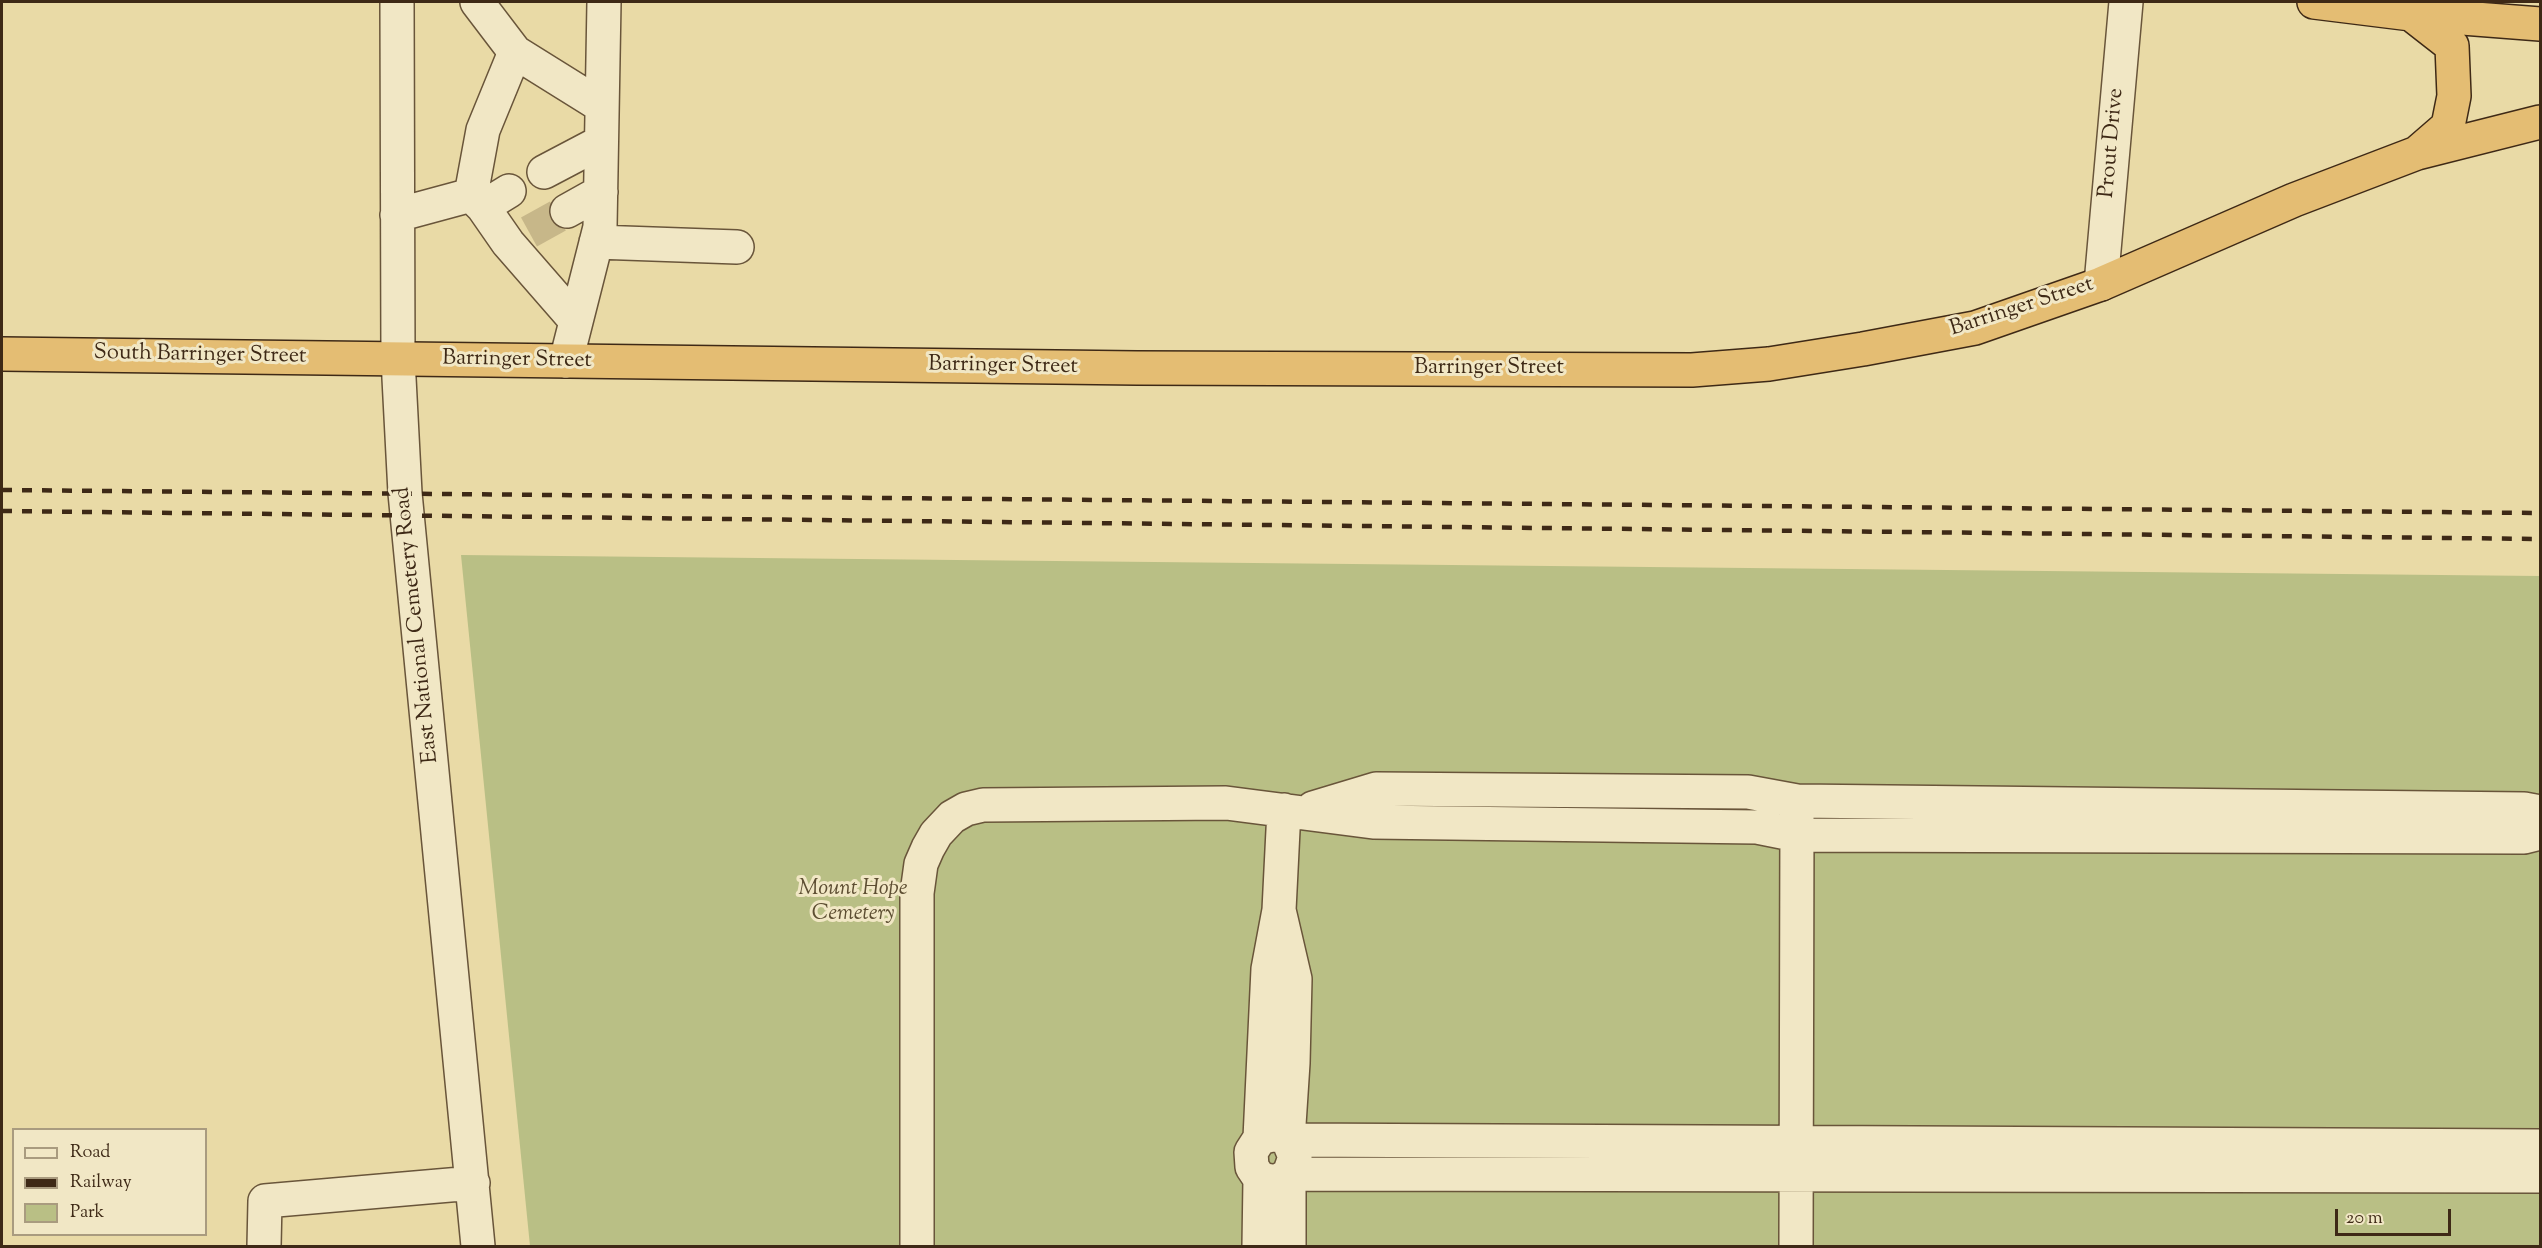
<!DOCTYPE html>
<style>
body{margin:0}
#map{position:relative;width:2542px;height:1248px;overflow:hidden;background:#e9daa6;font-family:"Sorts Mill Goudy",serif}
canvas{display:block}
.frame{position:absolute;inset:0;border:3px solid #3e2916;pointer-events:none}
.legend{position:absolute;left:12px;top:1128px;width:195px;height:108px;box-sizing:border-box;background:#f1e7c5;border:2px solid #a99b7f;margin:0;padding:8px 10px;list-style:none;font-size:18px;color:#3e2916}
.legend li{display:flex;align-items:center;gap:12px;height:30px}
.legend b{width:30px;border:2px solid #a99b7f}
.scale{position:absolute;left:2335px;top:1209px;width:116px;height:27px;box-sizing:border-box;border:3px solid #3e2916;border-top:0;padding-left:8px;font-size:18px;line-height:21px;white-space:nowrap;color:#3e2916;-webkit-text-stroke:4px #f1e7c5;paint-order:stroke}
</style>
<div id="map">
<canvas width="2542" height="1248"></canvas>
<div class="frame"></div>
<ul class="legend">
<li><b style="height:8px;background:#f1e7c5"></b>Road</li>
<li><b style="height:8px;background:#3e2916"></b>Railway</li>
<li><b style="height:16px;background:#b9bf85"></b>Park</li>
</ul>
<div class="scale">20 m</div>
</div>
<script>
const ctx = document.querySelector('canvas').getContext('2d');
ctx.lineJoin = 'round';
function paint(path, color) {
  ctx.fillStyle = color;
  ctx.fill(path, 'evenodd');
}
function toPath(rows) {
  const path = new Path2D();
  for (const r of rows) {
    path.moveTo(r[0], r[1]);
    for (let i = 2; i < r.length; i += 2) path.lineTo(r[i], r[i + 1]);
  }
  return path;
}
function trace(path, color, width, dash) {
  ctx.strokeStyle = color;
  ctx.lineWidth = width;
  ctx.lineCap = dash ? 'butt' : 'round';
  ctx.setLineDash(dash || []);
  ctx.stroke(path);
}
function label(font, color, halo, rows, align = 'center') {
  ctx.font = font + ' "Sorts Mill Goudy",serif';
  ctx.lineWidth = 6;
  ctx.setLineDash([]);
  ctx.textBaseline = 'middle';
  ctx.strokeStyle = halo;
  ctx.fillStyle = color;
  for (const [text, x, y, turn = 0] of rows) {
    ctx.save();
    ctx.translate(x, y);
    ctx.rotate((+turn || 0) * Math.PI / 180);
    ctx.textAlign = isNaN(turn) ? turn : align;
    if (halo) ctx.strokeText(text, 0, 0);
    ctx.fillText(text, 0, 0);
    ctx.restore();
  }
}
paint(toPath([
 [461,555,2540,576,2540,1246,530,1246]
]), '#b9bf85');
trace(toPath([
 [529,232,567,211]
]), '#c7b789', 33, [33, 16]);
const minor = toPath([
 [397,2,398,359,405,493,478,1246],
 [515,52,600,105],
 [544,172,601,142],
 [471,195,483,130,515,52,477,2],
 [471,195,483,207,508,243,576,321],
 [483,207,509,191],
 [567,211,601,192],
 [397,215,471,195],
 [596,242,737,247],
 [2101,284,2126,2],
 [566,361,600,227,604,2],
 [1313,808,1376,789,1748,792,1797,801,2524,809,2540,812],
 [1279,910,1295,979,1293,1063,1288,1140,2540,1146],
 [1272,1135,1280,1136,1288,1140,1295,1157,1289,1174,1277,1182,1260,1179,1252,1167,1251,1152,1260,1138,1272,1135],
 [1260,1138,1268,969,1279,910,1284,810],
 [264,1246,265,1201,473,1183],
 [917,1246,917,893,921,864,928,848,936,834,952,817,966,809,983,805,1226,803,1373,822,1757,827,1797,835,2524,837,2540,833],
 [1259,1246,1260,1179],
 [1289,1246,1289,1174,2540,1176],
 [1796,1246,1797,813]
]);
const highway = toPath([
 [2314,2,2411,14,2540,24],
 [2411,14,2452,46,2454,96,2448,126,2418,152],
 [2,354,1137,368,1692,370,1769,364,1863,349,1975,328,2101,284,2294,200,2417,153,2540,122]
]);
trace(minor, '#69553a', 36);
trace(highway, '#3e2916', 36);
trace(minor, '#f1e7c5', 33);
trace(highway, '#e4bd73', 33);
trace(toPath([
 [2,490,2540,513],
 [2,511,2540,539]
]), '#3e2916', 4.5, [10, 10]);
label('22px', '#3e2916', '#f1e7c5', [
 ["Prout Drive",2113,143,-85],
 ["Barringer Street",2022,308,-18],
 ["South Barringer Street",200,356,1],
 ["Barringer Street",517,361,1],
 ["Barringer Street",1003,367,1],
 ["Barringer Street",1489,369],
 ["East National Cemetery Road",418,625,-96]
]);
label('italic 22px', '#5d4e32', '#f1e7c5', [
 ["Mount Hope",853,890],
 ["Cemetery",853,915]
]);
</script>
